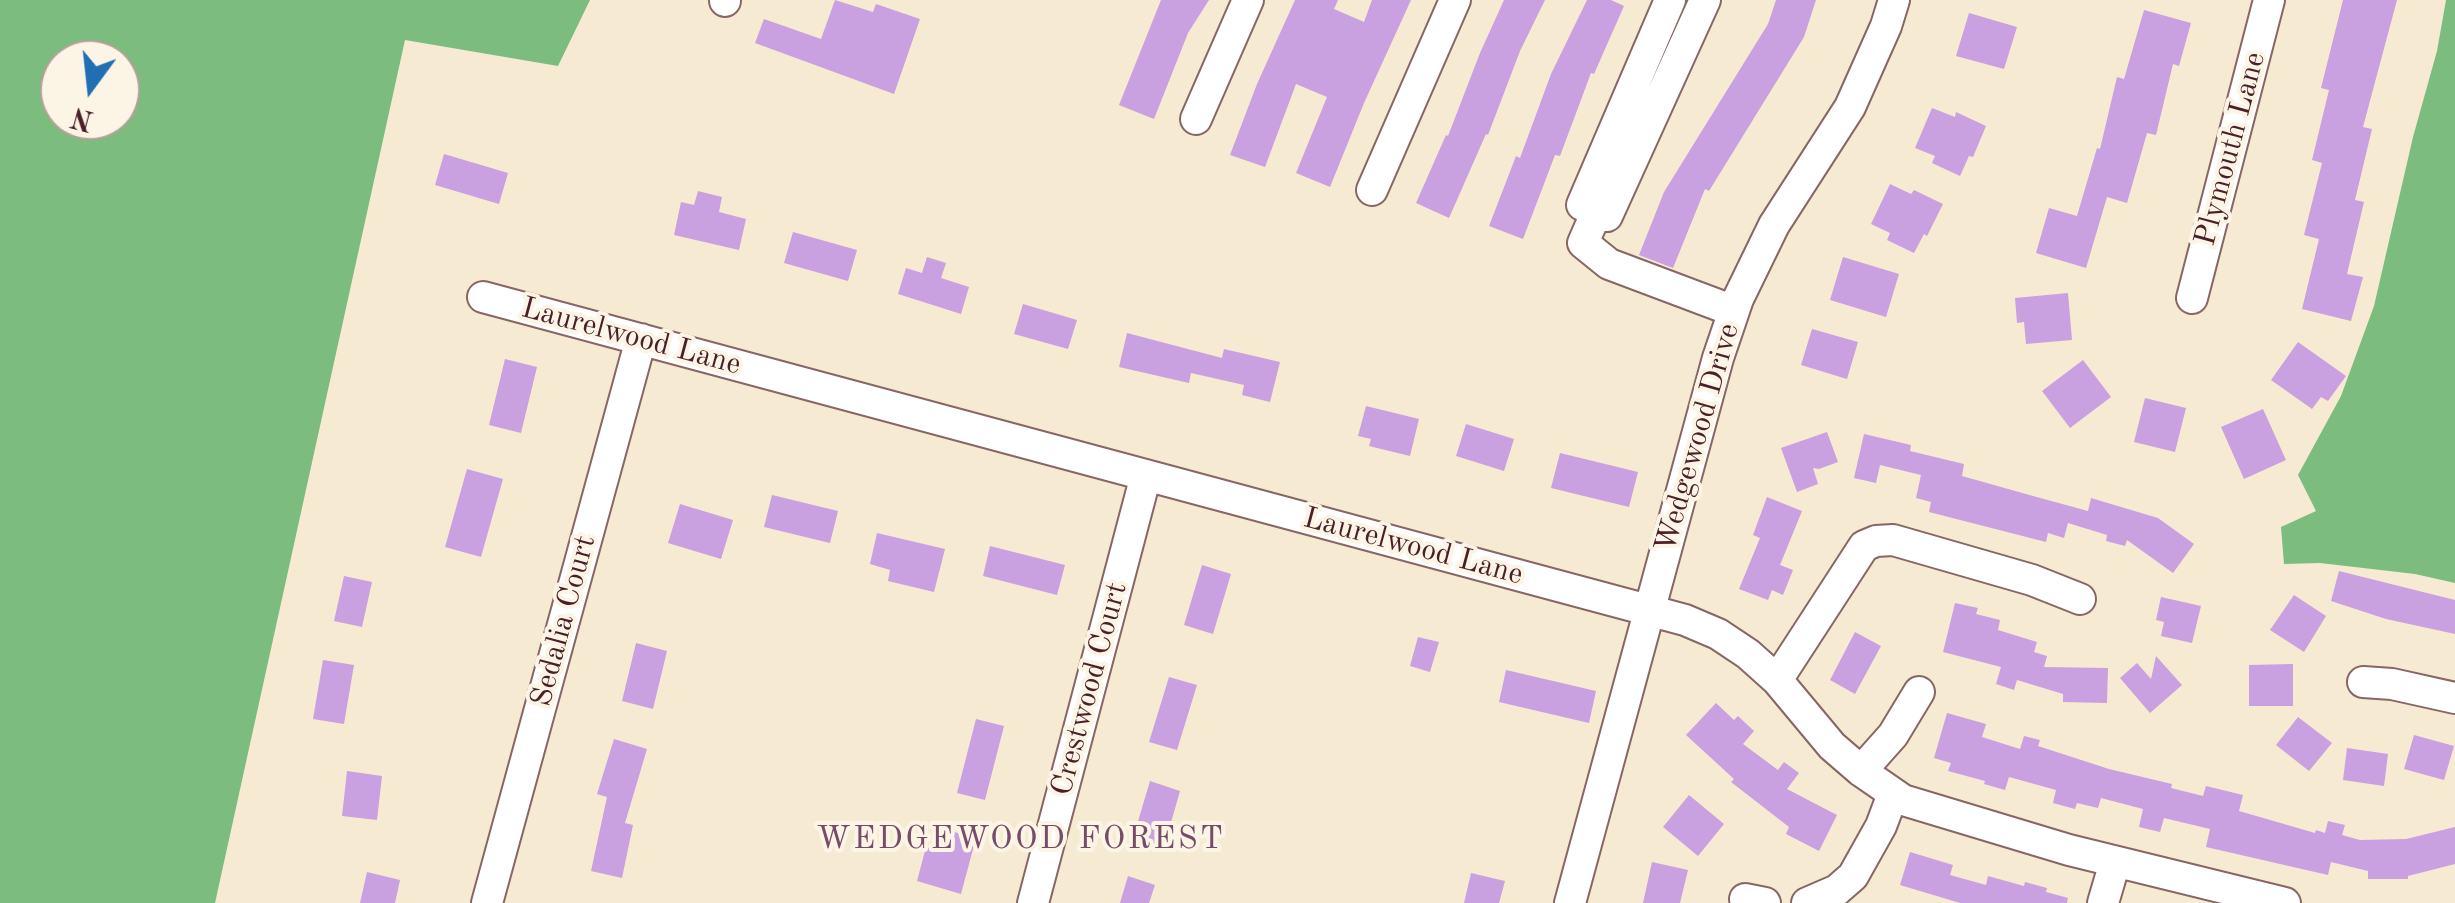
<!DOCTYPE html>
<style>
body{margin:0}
#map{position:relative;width:2455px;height:903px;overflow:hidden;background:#f7ead2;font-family:"Old Standard TT",serif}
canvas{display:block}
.north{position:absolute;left:40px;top:40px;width:100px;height:100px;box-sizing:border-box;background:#fcf5e5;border:2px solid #b59f9b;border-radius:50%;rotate:195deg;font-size:28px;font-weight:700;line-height:40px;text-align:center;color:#4a1f2b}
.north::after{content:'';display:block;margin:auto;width:35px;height:45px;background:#1f6fb2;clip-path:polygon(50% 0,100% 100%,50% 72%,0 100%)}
</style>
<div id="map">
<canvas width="2455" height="903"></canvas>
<div class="north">N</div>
</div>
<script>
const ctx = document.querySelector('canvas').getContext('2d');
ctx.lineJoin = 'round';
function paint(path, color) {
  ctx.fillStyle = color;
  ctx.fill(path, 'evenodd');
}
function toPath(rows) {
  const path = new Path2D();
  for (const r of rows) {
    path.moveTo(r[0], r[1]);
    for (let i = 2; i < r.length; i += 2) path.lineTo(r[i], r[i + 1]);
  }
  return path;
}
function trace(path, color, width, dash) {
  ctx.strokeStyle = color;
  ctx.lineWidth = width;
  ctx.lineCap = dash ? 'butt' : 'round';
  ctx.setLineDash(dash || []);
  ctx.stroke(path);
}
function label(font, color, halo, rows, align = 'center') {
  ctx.font = font + ' "Old Standard TT",serif';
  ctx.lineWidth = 8;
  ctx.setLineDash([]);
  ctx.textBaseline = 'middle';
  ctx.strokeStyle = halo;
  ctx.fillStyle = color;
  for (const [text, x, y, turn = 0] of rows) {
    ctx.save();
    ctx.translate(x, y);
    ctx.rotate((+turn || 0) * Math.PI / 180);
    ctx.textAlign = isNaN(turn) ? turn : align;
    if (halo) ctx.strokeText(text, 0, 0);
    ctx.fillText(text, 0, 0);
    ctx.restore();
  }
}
paint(toPath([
 [0,0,590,0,558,66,405,40,215,903,0,903],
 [120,60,120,120,60,120,60,60],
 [2446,0,2455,0,2455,583,2415,574,2320,563,2284,564,2281,527,2316,511,2298,475,2341,396,2374,306,2413,137,2437,51]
]), '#7cbc7e');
paint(toPath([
 [835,0,873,12,876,4,920,19,894,94,755,43,764,19,821,39],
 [1161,0,1209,0,1188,33,1154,119,1119,105],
 [1295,0,1338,0,1334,9,1364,22,1372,0,1411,0,1364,103,1330,187,1296,173,1327,97,1296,84,1265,167,1230,155,1257,84],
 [1504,0,1545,0,1520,51,1488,135,1486,134,1449,218,1416,203,1446,135,1448,136,1480,53],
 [1587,0,1611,0,1624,6,1594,74,1591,73,1560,156,1555,155,1523,239,1489,226,1516,156,1520,158,1551,74],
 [1776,0,1816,0,1804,37,1709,191,1705,189,1673,268,1639,255,1664,192,1768,24],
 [2343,0,2397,0,2363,127,2372,129,2355,200,2364,202,2347,274,2363,277,2351,321,2302,309,2319,239,2304,235,2322,163,2312,160,2329,90,2321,88],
 [2144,10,2191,23,2179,66,2173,64,2156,135,2147,133,2127,203,2107,197,2086,268,2036,253,2049,208,2077,216,2097,148,2100,149,2117,77,2124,79],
 [1969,13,2017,27,2004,69,1956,56],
 [1932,108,1955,117,1956,112,1986,126,1973,157,1969,156,1960,176,1932,163,1935,156,1915,148],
 [444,154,508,173,499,204,435,185],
 [1890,184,1911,194,1914,190,1943,204,1927,236,1924,234,1914,253,1887,240,1890,233,1871,224],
 [698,191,722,197,719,212,746,219,739,250,674,235,681,202,694,205],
 [793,232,857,250,848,281,784,263],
 [927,257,946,263,941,278,969,287,961,314,898,294,906,268,922,273],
 [1843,257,1899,274,1886,317,1830,300],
 [2068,293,2072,340,2026,344,2024,322,2017,323,2015,298],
 [1023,304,1077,320,1068,349,1014,334],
 [1812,329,1858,342,1847,379,1801,365],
 [1127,333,1222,358,1224,349,1280,362,1270,402,1242,395,1244,385,1191,373,1189,383,1119,367],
 [2298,342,2346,376,2328,401,2321,397,2312,409,2271,380],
 [505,359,537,367,521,433,489,425],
 [2083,360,2111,397,2070,428,2042,391],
 [2145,398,2186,408,2175,452,2134,442],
 [1366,406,1419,419,1410,456,1369,446,1371,439,1358,436],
 [2263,409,2286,460,2244,479,2221,427],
 [1466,424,1514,439,1504,471,1456,456],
 [1827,432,1838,462,1819,469,1813,468,1818,484,1797,492,1781,448],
 [1864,434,1911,445,1910,451,1964,464,1962,476,2033,496,2088,511,2091,498,2158,518,2194,544,2173,573,2127,540,2125,546,2106,541,2107,535,2068,523,2064,538,2048,533,2046,542,1929,512,1931,502,1916,498,1921,475,1880,465,1876,483,1854,478],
 [1560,453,1638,472,1629,507,1551,488],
 [467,469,503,479,481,557,445,547],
 [772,495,838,511,830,543,764,527],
 [1767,497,1802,511,1780,565,1793,570,1783,595,1772,590,1768,600,1739,589,1760,538,1753,535],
 [680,504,733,520,721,559,668,543],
 [877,533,945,549,934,592,888,581,890,570,870,564],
 [990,546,1065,565,1057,595,983,576],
 [1202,565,1231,574,1213,634,1184,625],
 [2339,571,2455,600,2455,634,2386,619,2331,601],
 [344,576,372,582,362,627,334,621],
 [2294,595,2326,616,2304,652,2270,630],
 [2161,597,2201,606,2192,643,2161,636,2164,622,2156,620],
 [1955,603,1978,608,1976,614,2000,620,1998,630,2037,642,2034,652,2047,656,2044,667,2108,668,2107,703,2063,702,2063,694,2017,680,2014,690,1996,684,2001,667,1943,652],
 [1855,632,1881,646,1855,694,1830,680],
 [1418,637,1439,642,1430,672,1410,666],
 [636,643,667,651,653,709,622,701],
 [2156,656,2182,685,2150,713,2120,678,2137,663,2151,679],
 [323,660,354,665,344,724,313,719],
 [2293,664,2293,706,2249,706,2249,665],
 [1506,670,1596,691,1589,723,1499,702],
 [1169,677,1197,685,1177,750,1149,742],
 [1716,703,1734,720,1738,716,1754,731,1743,744,1778,770,1784,762,1799,773,1787,789,1837,815,1819,851,1786,834,1789,827,1731,782,1734,779,1686,735],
 [1947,713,1986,724,1982,737,2020,749,2024,736,2040,740,2038,746,2109,769,2172,784,2171,788,2203,796,2206,786,2243,795,2239,811,2315,833,2316,830,2325,833,2328,821,2345,825,2342,835,2360,840,2406,839,2455,827,2455,864,2408,876,2408,879,2368,879,2368,871,2331,862,2328,875,2206,847,2210,829,2164,818,2160,832,2139,827,2143,809,2101,798,2098,808,2077,803,2075,809,2053,803,2056,790,2009,777,2005,790,1984,784,1985,781,1948,771,1951,763,1934,758],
 [2298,717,2332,743,2309,771,2276,745],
 [976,719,1004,726,985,800,957,793],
 [2414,735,2454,746,2444,780,2404,769],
 [614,739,647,749,625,823,633,825,622,878,591,871,607,797,597,794],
 [2347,748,2388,754,2384,786,2343,780],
 [347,771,382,776,377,820,342,816],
 [1150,781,1180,791,1164,847,1133,838],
 [1689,795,1724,824,1698,856,1663,827],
 [947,830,976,838,961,894,917,881,926,847,941,851],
 [1910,852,1953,865,1950,875,1986,885,1988,876,2024,886,2025,882,2047,888,2046,892,2068,898,2067,903,1960,903,1900,885],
 [1652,862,1688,870,1680,903,1643,903],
 [367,872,400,880,395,903,360,903],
 [1471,873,1505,881,1499,903,1464,903],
 [1128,876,1155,885,1149,903,1120,903]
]), '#c9a0e0');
const minor = toPath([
 [1670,0,1582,205,1607,216,1705,0],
 [725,1,725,0],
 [1196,119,1248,0],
 [1372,190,1455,0],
 [1597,211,1583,243,1609,264,1734,311],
 [483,297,1685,620,1718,634,1748,654,1777,680,1832,746,1861,771,1903,800,2069,850,2285,903],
 [2192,298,2269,0],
 [1777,680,1864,546,1876,541,1893,540,2032,580,2080,599],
 [2363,682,2392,684,2455,698],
 [1861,771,1893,735,1919,692],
 [1745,899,1765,903],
 [487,903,641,339],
 [1033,903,1146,475],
 [1570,903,1718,358,1738,299,1774,225,1850,107,1886,26,1894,0],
 [1807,903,1837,890,1853,876,1881,826,1893,794],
 [2103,903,2115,862]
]);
trace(minor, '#876665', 34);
trace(minor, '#fff', 30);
label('30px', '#4a1f2b', '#fcf5e5', [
 ["Plymouth Lane",2231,149,-75],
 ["Laurelwood Lane",631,337,15],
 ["Wedgewood Drive",1698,438,-74],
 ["Laurelwood Lane",1413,547,15],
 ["Sedalia Court",564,621,-75],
 ["Crestwood Court",1090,689,-75]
]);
ctx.letterSpacing = '2.5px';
label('32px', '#764c6a', '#fcf5e5', [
 ["WEDGEWOOD FOREST",1021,840]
]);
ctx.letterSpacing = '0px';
</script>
